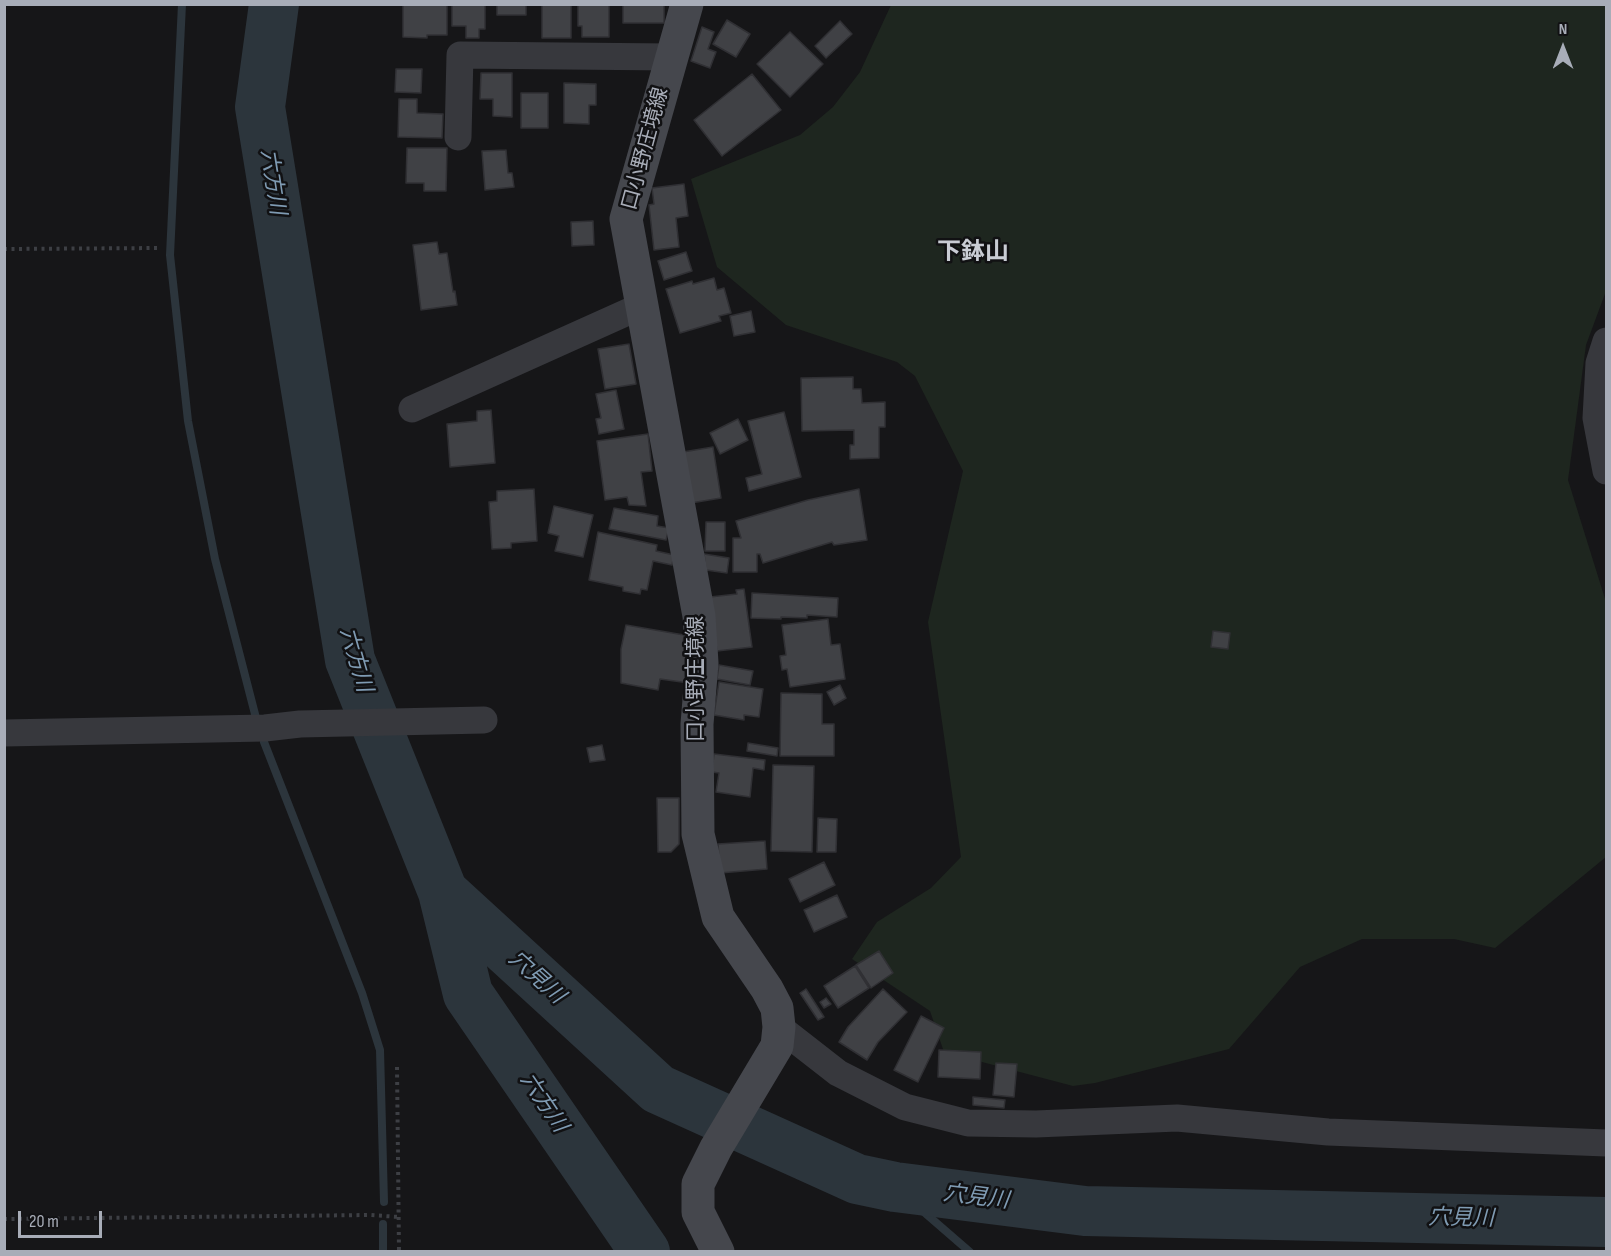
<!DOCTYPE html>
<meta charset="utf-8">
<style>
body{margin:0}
#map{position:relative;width:1611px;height:1256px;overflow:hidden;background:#161618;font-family:"Sofia Sans Condensed",sans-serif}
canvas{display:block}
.frame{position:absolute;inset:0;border:6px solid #a8adb8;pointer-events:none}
.north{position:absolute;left:1533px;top:18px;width:60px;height:60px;-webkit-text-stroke:4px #111113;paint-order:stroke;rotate:0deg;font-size:16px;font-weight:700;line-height:24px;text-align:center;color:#a8adb8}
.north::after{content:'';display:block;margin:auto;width:21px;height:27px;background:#a8adb8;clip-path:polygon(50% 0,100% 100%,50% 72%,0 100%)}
.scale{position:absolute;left:18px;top:1211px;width:84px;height:27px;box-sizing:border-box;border:3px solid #a8adb8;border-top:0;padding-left:8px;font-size:18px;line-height:21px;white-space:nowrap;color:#a8adb8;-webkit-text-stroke:4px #111113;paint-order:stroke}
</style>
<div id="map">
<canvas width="1611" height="1256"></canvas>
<div class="frame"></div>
<div class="north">N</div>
<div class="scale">20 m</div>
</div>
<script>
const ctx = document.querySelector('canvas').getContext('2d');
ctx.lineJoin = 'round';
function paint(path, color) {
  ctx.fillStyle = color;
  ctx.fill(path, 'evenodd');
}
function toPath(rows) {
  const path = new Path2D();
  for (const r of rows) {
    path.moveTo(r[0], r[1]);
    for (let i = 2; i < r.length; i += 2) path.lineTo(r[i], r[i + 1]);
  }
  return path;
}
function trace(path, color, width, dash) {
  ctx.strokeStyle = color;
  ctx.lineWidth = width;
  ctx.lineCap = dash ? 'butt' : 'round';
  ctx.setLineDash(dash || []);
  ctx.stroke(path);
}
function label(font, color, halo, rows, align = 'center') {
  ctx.font = font + ' "Sofia Sans Condensed","Noto Sans JP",sans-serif';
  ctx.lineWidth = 5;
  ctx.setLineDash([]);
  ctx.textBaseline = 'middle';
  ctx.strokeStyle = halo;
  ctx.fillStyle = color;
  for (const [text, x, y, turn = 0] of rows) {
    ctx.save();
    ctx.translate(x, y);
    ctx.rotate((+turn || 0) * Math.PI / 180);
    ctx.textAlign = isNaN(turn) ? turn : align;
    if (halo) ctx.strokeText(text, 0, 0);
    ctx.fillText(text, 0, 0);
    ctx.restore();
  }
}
paint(toPath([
 [891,5,1606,5,1606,291,1586,345,1568,480,1606,602,1606,857,1495,948,1454,939,1362,939,1300,967,1229,1049,1095,1083,1073,1086,944,1052,930,1011,852,959,877,922,931,888,961,857,928,622,963,471,915,376,897,362,786,325,717,267,691,179,800,135,833,107,860,72]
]), '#1e261f');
trace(toPath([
 [182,4,170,255,188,421,215,559,256,718],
 [264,742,362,993,380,1050,384,1202],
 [895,1187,970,1252],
 [383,1224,383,1252]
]), '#2c353c', 8);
trace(toPath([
 [274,4,260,107,350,660,443,892,468,994,645,1252],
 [443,892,658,1089,857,1179,895,1187,1085,1211,1606,1222]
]), '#2c353c', 50);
const building = toPath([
 [403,4,447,4,447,35,427,35,427,38,403,37,403,4],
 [452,4,485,4,485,29,479,29,479,38,466,38,466,26,452,26,452,4],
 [497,4,526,4,526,15,497,15,497,4],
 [542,4,571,4,571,38,542,38,542,4],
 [578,4,609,4,609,37,582,37,582,26,578,26,578,4],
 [623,4,664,4,664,23,623,23,623,4],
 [727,20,750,34,736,57,713,44,727,20],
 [840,21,852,34,826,58,815,46,840,21],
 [702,27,714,32,708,49,716,52,710,68,691,61,702,27],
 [790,32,823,64,790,97,757,64,790,32],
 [396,69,422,69,421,93,395,92,396,69],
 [481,73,512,73,512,117,493,116,493,99,480,99,481,73],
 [752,74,781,110,722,156,694,120,752,74],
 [564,83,596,84,596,105,589,105,589,124,564,123,564,83],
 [521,93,548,93,548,128,521,128,521,93],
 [399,99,417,99,417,113,443,114,442,138,398,137,399,99],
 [407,148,447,148,446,191,424,191,424,183,406,183,407,148],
 [506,150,508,173,512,173,514,187,485,190,482,151,506,150],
 [684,184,688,216,676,218,679,247,654,250,649,205,654,204,652,188,684,184],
 [593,221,594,245,572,246,571,222,593,221],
 [437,242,439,254,447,253,453,292,455,291,457,305,421,310,413,245,437,242],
 [686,252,692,271,664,280,658,261,686,252],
 [714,278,717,290,724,288,731,313,719,316,721,321,680,333,666,289,692,281,693,284,714,278],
 [751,311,755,332,734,336,730,316,751,311],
 [629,344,636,384,605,389,598,349,629,344],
 [853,377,853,389,861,389,862,403,885,402,885,427,879,427,879,458,850,459,850,445,854,445,854,430,802,431,801,378,853,377],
 [616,390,624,429,599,434,596,419,601,418,596,394,616,390],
 [491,410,495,463,450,467,447,424,477,421,477,411,491,410],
 [784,412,801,477,749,491,746,478,762,474,748,421,784,412],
 [738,419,748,440,720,454,710,433,738,419],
 [648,434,652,471,641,472,646,506,629,505,627,497,605,500,597,441,648,434],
 [713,447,721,498,691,503,683,452,713,447],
 [534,489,537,541,511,543,511,548,492,549,489,502,497,501,497,491,534,489],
 [859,489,867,540,834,545,832,542,763,563,760,554,757,554,757,572,733,572,733,538,741,538,736,521,808,500,859,489],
 [554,506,593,515,583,557,555,551,559,536,548,533,554,506],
 [614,508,658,516,657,526,669,528,666,540,609,529,614,508],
 [706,522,725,522,725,551,705,551,706,522],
 [598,532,657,545,656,551,674,555,672,565,653,561,647,590,641,589,640,594,623,591,623,587,589,580,598,532],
 [704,554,729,558,727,573,706,570,704,554],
 [744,589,752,647,717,651,710,597,737,594,736,590,744,589],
 [752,593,838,598,837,617,807,615,807,618,781,617,781,619,751,618,752,593],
 [828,619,831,645,840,644,845,679,790,687,787,669,782,670,780,656,786,655,782,625,828,619],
 [626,625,684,635,683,643,690,645,689,683,660,679,658,690,621,683,621,649,626,625],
 [1213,631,1230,633,1228,649,1211,647,1213,631],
 [719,665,753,671,750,685,717,679,719,665],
 [719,682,763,689,759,717,744,715,744,720,714,715,719,682],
 [840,685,846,698,834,705,827,692,840,685],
 [781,693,822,694,822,724,834,724,834,756,780,756,781,693],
 [748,743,778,748,777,756,747,751,748,743],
 [602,745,605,760,590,762,587,748,602,745],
 [714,754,765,760,764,770,753,768,750,797,716,792,719,773,712,772,714,754],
 [773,765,814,766,812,852,771,851,773,765],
 [657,798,679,798,679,844,671,852,658,852,657,798],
 [818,818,837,819,836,852,817,852,818,818],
 [765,841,767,869,720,873,718,844,765,841],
 [824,862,835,885,800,902,789,879,824,862],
 [837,895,847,917,814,932,804,910,837,895],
 [879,951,893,973,871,988,856,965,879,951],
 [855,966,869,988,838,1008,824,986,855,966],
 [806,989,824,1017,818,1020,800,993,806,989],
 [883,989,907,1012,878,1042,867,1060,839,1042,848,1027,883,989],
 [826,998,831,1004,824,1008,820,1002,826,998],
 [921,1016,944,1028,918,1082,894,1070,921,1016],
 [939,1050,981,1052,980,1079,938,1077,939,1050],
 [996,1063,1017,1064,1014,1097,993,1095,996,1063],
 [973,1097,1005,1100,1004,1108,973,1105,973,1097]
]);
paint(building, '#404145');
trace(building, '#303034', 1.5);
trace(toPath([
 [4,249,160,248],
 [397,1067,399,1252],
 [4,1219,370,1215,399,1217]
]), '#3d3f44', 4, [3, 4.5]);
trace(toPath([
 [458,137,460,55,671,57],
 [1606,341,1599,363,1596,418,1606,471],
 [412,409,641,306],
 [4,733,265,728,300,724,484,720],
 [779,1027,838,1073,905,1107,968,1123,1036,1124,1177,1118,1328,1132,1606,1143]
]), '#37383d', 27);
trace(toPath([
 [687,4,626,219,699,616,702,663,697,724,698,834,718,917,767,989,777,1008,779,1027,777,1046,716,1148,698,1184,698,1212,718,1252]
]), '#45474d', 33);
label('21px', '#a8adb8', '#111113', [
 ["口小野庄境線",646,149,-75],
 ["口小野庄境線",697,679,-90]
]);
label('italic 22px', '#7f9bb3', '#111113', [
 ["六方川",272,182,81],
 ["六方川",355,660,74],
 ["穴見川",536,978,42],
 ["六方川",543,1103,56],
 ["穴見川",976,1198,7],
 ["穴見川",1461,1219,1]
]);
label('bold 24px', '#c9ccd4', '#111113', [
 ["下鉢山",973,253]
]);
</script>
